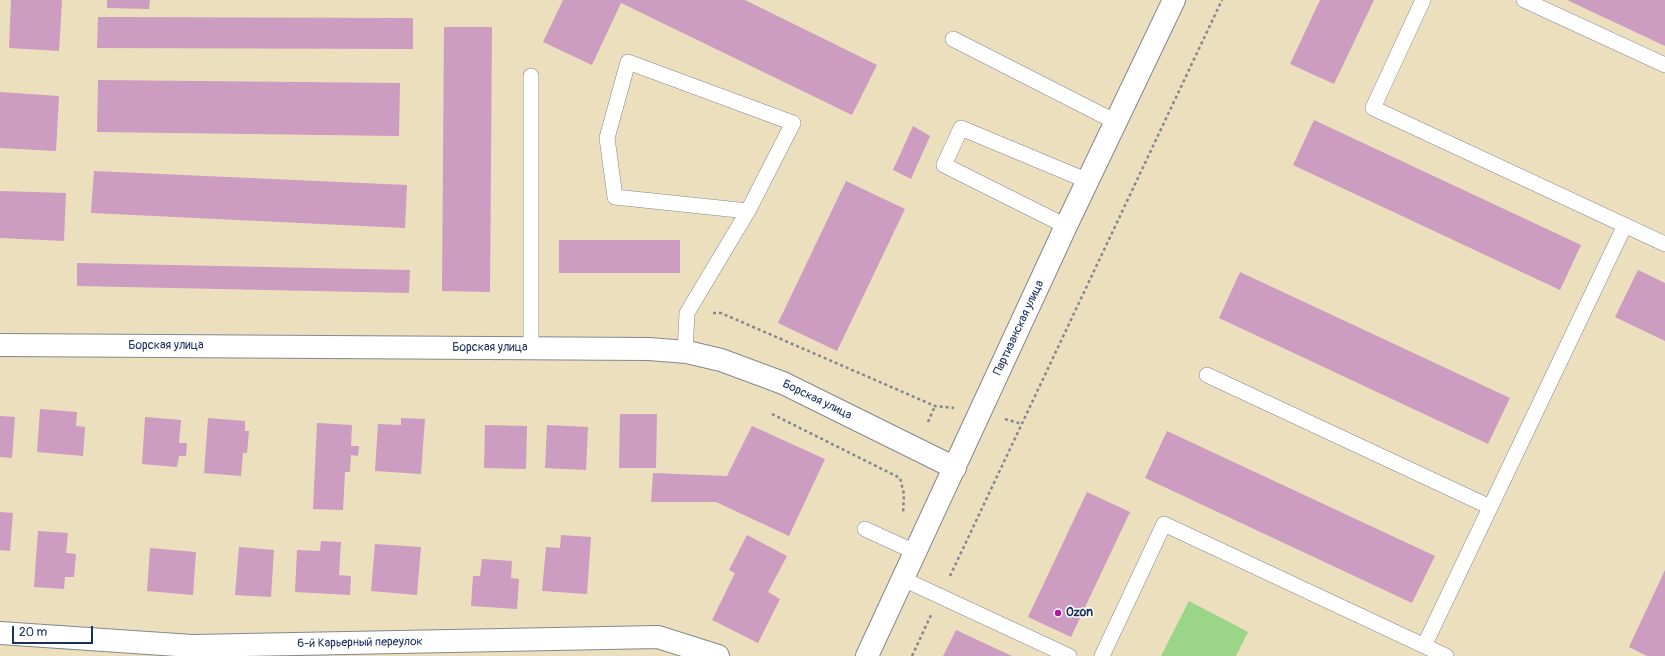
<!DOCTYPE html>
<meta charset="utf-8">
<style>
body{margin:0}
#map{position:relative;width:1665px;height:656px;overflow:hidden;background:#ecdfbd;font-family:Pangolin,sans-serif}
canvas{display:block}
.scale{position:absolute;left:12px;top:626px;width:81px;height:18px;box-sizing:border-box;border:2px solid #1b2f5e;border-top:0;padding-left:5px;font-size:12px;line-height:14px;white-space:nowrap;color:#1b2f5e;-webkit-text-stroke:3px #fff;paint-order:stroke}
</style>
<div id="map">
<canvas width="1665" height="656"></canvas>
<div class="scale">20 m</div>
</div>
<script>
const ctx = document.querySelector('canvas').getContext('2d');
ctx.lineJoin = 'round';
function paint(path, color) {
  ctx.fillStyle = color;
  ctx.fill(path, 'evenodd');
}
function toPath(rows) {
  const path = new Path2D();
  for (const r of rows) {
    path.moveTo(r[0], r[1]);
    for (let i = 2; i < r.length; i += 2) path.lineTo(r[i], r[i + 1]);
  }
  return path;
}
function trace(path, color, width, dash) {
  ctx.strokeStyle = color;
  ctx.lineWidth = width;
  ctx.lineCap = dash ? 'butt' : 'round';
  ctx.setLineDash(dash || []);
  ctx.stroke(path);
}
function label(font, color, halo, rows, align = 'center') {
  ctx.font = font + ' Pangolin,sans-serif';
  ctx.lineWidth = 3;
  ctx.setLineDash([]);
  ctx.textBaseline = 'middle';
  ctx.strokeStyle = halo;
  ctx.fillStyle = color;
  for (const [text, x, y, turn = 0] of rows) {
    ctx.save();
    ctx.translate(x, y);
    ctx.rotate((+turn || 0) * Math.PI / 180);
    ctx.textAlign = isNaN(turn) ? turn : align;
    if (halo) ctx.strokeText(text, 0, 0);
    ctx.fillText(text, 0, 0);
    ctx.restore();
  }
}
paint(toPath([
 [1189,601,1248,632,1236,656,1161,656]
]), '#9bd588');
paint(toPath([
 [11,0,62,0,59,51,9,48],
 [107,0,150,0,149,9,107,8],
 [563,0,745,0,877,65,852,115,621,3,592,65,543,42],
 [1320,0,1374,0,1334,84,1290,64],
 [1567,0,1665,0,1665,46],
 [98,17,413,18,413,49,97,48],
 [444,27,492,27,490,292,442,291],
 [98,80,400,83,399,136,97,132],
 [0,92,59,96,56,151,0,148],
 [1314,120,1581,245,1560,290,1293,165],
 [913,126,930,136,911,179,893,170],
 [94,171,407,185,405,228,91,213],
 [846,181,905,209,837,351,778,323],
 [0,191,66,193,64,241,0,238],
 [559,240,680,240,680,273,559,273],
 [77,263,410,270,409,293,77,286],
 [1638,270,1665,283,1665,341,1615,317],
 [1240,272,1510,398,1488,444,1219,318],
 [40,409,77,412,76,426,85,427,83,456,37,452],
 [620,414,657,414,656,468,619,468],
 [0,416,15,417,12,458,0,457],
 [145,417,181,420,179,443,187,443,186,456,179,456,177,467,142,464],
 [208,418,245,421,245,431,249,431,247,453,243,453,241,476,204,473],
 [401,418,425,419,421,474,375,471,378,424,401,425],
 [317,423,352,425,351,446,359,446,358,456,351,455,350,472,345,472,343,510,313,509],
 [485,425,527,426,526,469,484,468],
 [547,425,588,427,586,470,545,468],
 [752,426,825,459,789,536,716,502,651,502,653,473,727,476],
 [1167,431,1435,556,1412,603,1145,478],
 [1087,492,1130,512,1071,637,1028,617],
 [0,512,13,513,10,551,0,550],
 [38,531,68,533,66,553,76,554,74,577,65,577,64,589,34,587],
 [561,535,591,537,587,594,542,591,546,547,560,548],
 [747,535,787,556,768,592,780,599,758,643,712,620,735,573,729,570],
 [321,541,341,542,339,575,351,576,350,595,295,592,297,550,320,551],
 [375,544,421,547,417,595,371,591],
 [239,547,274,550,271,597,235,595],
 [150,548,196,552,193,595,147,591],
 [482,559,512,561,511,578,519,579,517,609,471,606,473,576,480,576],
 [1665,570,1665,656,1647,656,1629,647],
 [956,630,1012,656,943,656]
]), '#cc9cc1');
const lane = toPath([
 [1423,0,1373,108,1665,244],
 [1524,0,1665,65],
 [953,39,1116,122],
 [531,76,531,348],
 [1066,226,944,165,961,128,1088,181],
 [685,352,687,313,748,211,793,123,628,62,607,138,615,197,748,211],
 [1207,375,1490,507],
 [865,529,915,552],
 [903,579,1069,656],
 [1424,646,1625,225],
 [1102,656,1164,524,1446,656]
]);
const street = toPath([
 [0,633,192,646,658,637,718,656]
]);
const secondary = toPath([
 [0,345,649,349,687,352,721,360,783,383,955,468],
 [867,656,1066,226,1174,0]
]);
trace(lane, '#84878e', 16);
trace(street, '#84878e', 24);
trace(secondary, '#84878e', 24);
trace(toPath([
 [713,313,721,313,935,406,954,408],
 [772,414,900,478,904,494,903,513],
 [1005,419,1022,424],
 [928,422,935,406],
 [950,576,1222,0],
 [912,656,931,615]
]), '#84878e', 2.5, [3, 3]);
trace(lane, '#fff', 15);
trace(street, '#fff', 22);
trace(secondary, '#fff', 22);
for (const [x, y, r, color] of [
 [1058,613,4,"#b5179e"]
]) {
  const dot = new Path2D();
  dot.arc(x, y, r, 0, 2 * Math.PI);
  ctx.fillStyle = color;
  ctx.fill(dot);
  trace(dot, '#fff', 1.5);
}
label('12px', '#1b2f5e', '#fff', [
 ["Партизанская улица",1019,328,-65],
 ["Борская улица",166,346],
 ["Борская улица",490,348],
 ["Борская улица",817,400,26],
 ["6-й Карьерный переулок",360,643,-1]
]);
label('bold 12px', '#1b2f5e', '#fff', [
 ["Ozon",1066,613]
], 'left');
</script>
